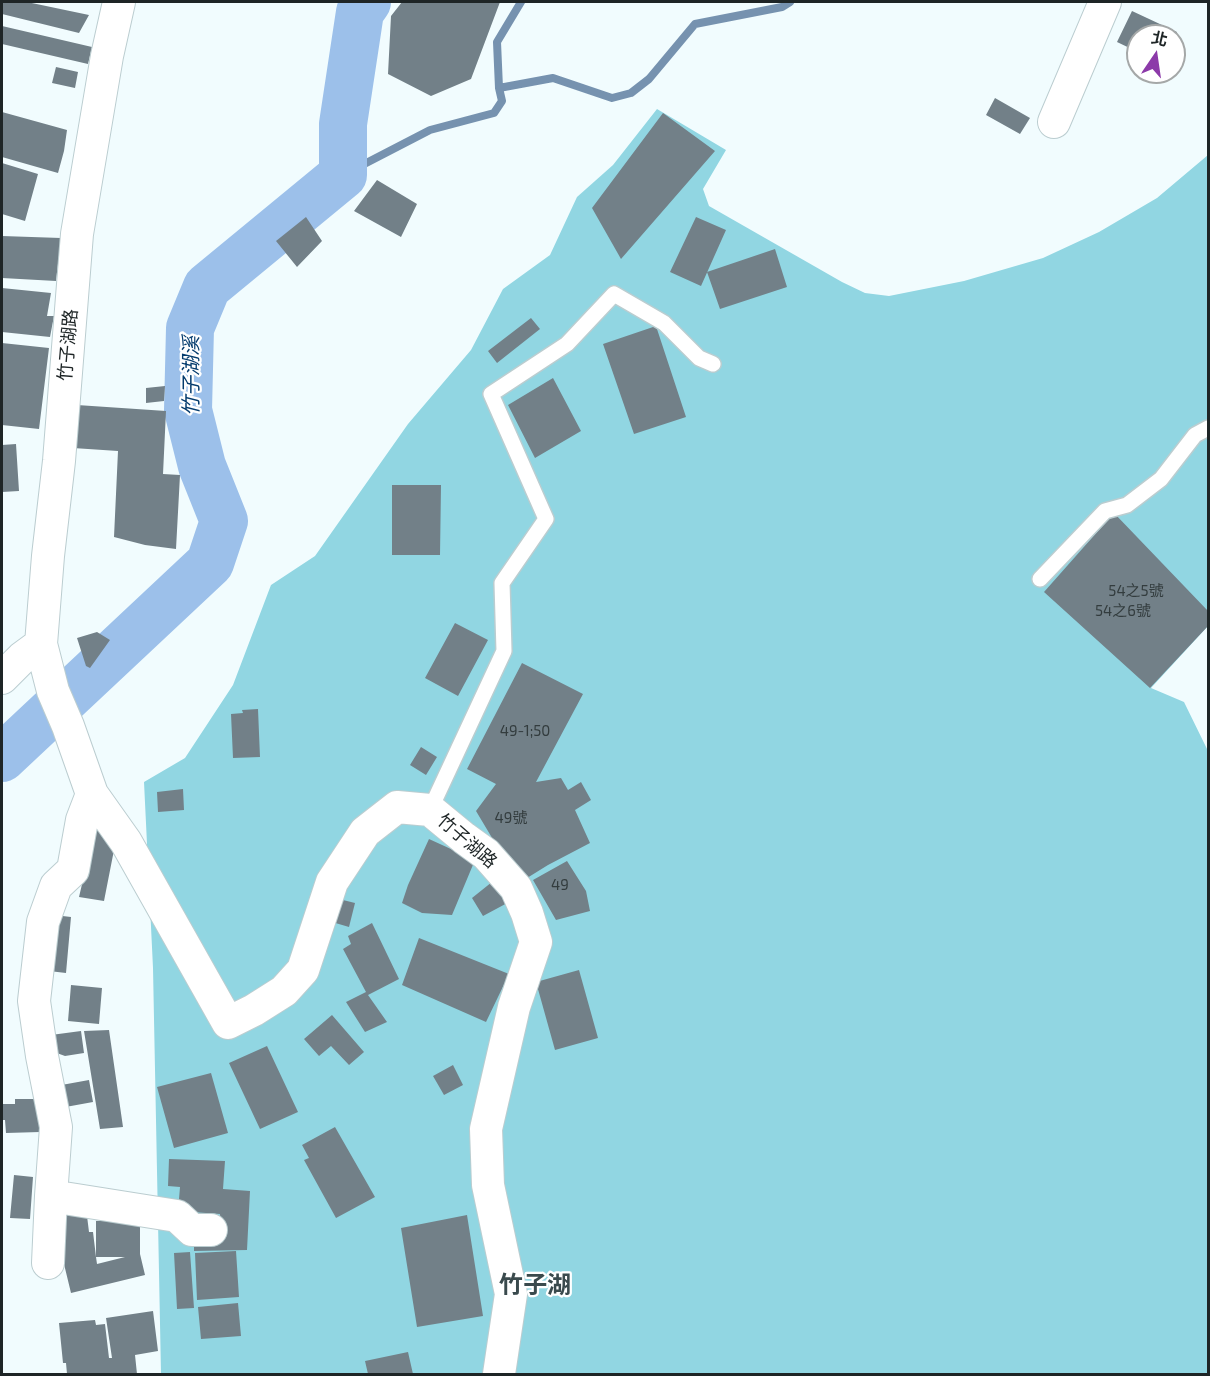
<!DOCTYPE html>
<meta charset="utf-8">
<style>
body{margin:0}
#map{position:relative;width:1210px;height:1376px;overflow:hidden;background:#f1fcfe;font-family:"Exo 2","Noto Sans TC",sans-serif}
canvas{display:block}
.frame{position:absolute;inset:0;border:3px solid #1e2526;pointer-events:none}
.north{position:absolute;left:1126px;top:24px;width:60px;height:60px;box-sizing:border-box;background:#fff;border:2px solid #a5a8a8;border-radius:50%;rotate:13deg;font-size:16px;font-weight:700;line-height:24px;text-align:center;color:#1e2526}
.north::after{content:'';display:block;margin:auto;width:21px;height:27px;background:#8c3aa9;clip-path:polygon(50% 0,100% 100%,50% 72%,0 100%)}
</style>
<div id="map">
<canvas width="1210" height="1376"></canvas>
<div class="frame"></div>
<div class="north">北</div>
</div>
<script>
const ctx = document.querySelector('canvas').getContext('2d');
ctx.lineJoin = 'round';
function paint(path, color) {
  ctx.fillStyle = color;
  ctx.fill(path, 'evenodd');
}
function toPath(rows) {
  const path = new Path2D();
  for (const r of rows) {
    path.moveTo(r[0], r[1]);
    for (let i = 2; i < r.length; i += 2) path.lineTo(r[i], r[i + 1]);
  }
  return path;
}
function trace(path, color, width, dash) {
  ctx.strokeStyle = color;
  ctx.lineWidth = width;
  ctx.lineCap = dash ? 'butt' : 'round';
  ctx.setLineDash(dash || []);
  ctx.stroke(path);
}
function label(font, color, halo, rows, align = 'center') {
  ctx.font = font + ' "Exo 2","Noto Sans TC",sans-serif';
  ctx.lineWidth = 4.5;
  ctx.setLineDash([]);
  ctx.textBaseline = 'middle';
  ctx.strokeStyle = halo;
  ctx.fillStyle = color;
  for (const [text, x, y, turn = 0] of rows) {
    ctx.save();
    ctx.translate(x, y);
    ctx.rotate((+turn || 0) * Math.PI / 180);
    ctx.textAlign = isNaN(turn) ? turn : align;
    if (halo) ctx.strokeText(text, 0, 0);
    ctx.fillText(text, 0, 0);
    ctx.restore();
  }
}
paint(toPath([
 [657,109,726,150,703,189,709,206,842,282,865,293,889,296,964,281,1043,258,1099,232,1157,198,1208,155,1208,626,1151,688,1184,702,1208,751,1208,1374,161,1374,153,968,144,782,185,758,233,685,271,585,315,556,408,424,471,350,503,289,550,255,577,197,613,165]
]), '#91d6e2');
trace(toPath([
 [499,88,553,78,612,98,631,93,649,79,695,24,782,7,790,2],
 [343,175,430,130,494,113,502,101,499,88,497,42,521,2]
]), '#7692af', 8);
trace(toPath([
 [2,758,210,563,224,521,202,466,188,410,190,328,207,287,343,175,343,124,360,12,367,2]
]), '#9cc0ea', 48);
paint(toPath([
 [2,2,27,2,89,15,79,33,2,14],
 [402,2,500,2,471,79,431,96,388,74,391,16],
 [1132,11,1177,32,1176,36,1138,36,1138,52,1117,42],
 [2,26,92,47,88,64,2,44],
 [56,67,78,72,75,88,52,83],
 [995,98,1030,118,1020,134,986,115],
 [2,112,67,130,64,151,58,173,2,157],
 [663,113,715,151,621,259,592,208],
 [2,163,38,174,25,221,2,214],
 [377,180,417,204,401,237,354,211],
 [306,217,322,241,297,267,276,241],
 [696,217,726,230,701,286,670,272],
 [2,236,61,238,56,281,2,278],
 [775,249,787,287,720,309,707,272],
 [2,288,51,293,47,316,54,316,50,337,2,332],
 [531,318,540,329,497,363,488,351],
 [656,326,686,417,634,434,603,344],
 [2,343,49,348,39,429,2,425],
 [553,378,581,431,535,458,508,405],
 [165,386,164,401,146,403,146,388],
 [77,405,166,411,163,474,180,475,176,549,145,545,114,537,118,451,73,448],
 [16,444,19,491,2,492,2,445],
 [392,485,441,485,440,555,392,555],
 [1114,513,1208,611,1208,626,1150,688,1044,592],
 [455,623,488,640,458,696,425,678],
 [97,632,110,640,90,668,86,666,77,638],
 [522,663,583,694,536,782,561,778,568,790,581,782,591,800,575,810,590,843,548,865,519,883,476,811,496,784,467,769],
 [258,709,260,757,233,758,231,714,243,713,242,710],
 [421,747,437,757,426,775,410,765],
 [183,789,184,810,158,812,157,792],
 [92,826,100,828,114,850,104,901,79,897,91,846],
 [429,839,475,860,452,915,422,913,402,903,408,885],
 [567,861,586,891,590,911,556,920,533,880],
 [497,878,511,901,483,916,472,898],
 [339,899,355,903,349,927,332,922],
 [54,915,71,917,66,973,49,971],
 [372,923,399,979,368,995,387,1022,365,1032,346,1002,366,992,343,949,351,944,348,936],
 [419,938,509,974,486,1022,402,985],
 [579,970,598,1038,555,1050,536,982],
 [71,985,102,988,99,1024,68,1021],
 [332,1015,364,1052,349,1065,331,1046,319,1056,304,1039],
 [109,1030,123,1127,100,1129,84,1031],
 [81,1031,84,1053,65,1056,54,1052,51,1035],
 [267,1046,298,1112,260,1129,229,1063],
 [453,1065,463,1085,444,1095,433,1076],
 [211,1073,228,1133,174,1148,157,1087],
 [89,1080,93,1102,60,1108,56,1086],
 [15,1099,39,1099,40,1132,6,1133,5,1120,2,1120,2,1104,15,1104],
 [335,1127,375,1197,336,1218,304,1160,309,1158,302,1145],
 [169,1159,225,1161,223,1189,250,1191,247,1250,194,1251,194,1242,219,1241,220,1214,178,1211,180,1187,168,1186],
 [14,1175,33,1177,30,1219,10,1218],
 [86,1208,89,1232,93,1232,96,1257,96,1221,140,1221,140,1254,145,1275,71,1293,64,1264,61,1235,56,1212],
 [96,1257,125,1257,97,1264],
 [467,1215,483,1316,417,1327,401,1228],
 [236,1251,239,1297,197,1300,195,1253],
 [190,1252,194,1308,177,1309,174,1253],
 [238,1303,241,1336,201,1339,198,1307],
 [153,1311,158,1351,135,1355,137,1374,67,1374,66,1363,63,1363,59,1323,95,1320,96,1325,105,1324,109,1358,112,1358,106,1318],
 [408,1352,413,1374,368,1374,365,1361]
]), '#728088');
const lane = toPath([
 [1040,579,1105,511,1127,505,1161,479,1195,435,1208,428],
 [430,810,504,651,502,583,546,519,491,394,567,344,614,294,664,323,699,358,713,364]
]);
const street = toPath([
 [119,2,107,56,77,234,59,461,48,556,41,644,53,691,68,726,92,794,126,842,228,1023,254,1010,284,991,303,970,332,882,365,832,397,807,430,810,464,838,486,854,516,888,527,913,536,942,514,1007,486,1129,488,1185,511,1294,499,1374],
 [1054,122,1105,2],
 [2,678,22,658,41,644],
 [51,1196,177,1216,192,1230,211,1230],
 [48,1263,51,1196,56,1127,42,1056,34,1001,43,922,56,886,73,870,82,820,92,794]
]);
trace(lane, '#bbcdd0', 18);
trace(street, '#bbcdd0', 34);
trace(lane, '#fff', 15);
trace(street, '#fff', 32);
label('15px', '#333c3e', null, [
 ["54之5號",1136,591],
 ["54之6號",1123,611],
 ["49-1;50",525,731],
 ["49號",511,818],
 ["49",560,885]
]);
label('18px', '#1e2526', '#fff', [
 ["竹子湖路",68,345,-85],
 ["竹子湖路",467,841,41]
]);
label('italic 20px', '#043b6d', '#fff', [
 ["竹子湖溪",191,376,-90]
]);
label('bold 24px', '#3a4a4d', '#fff', [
 ["竹子湖",535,1285]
]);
</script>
